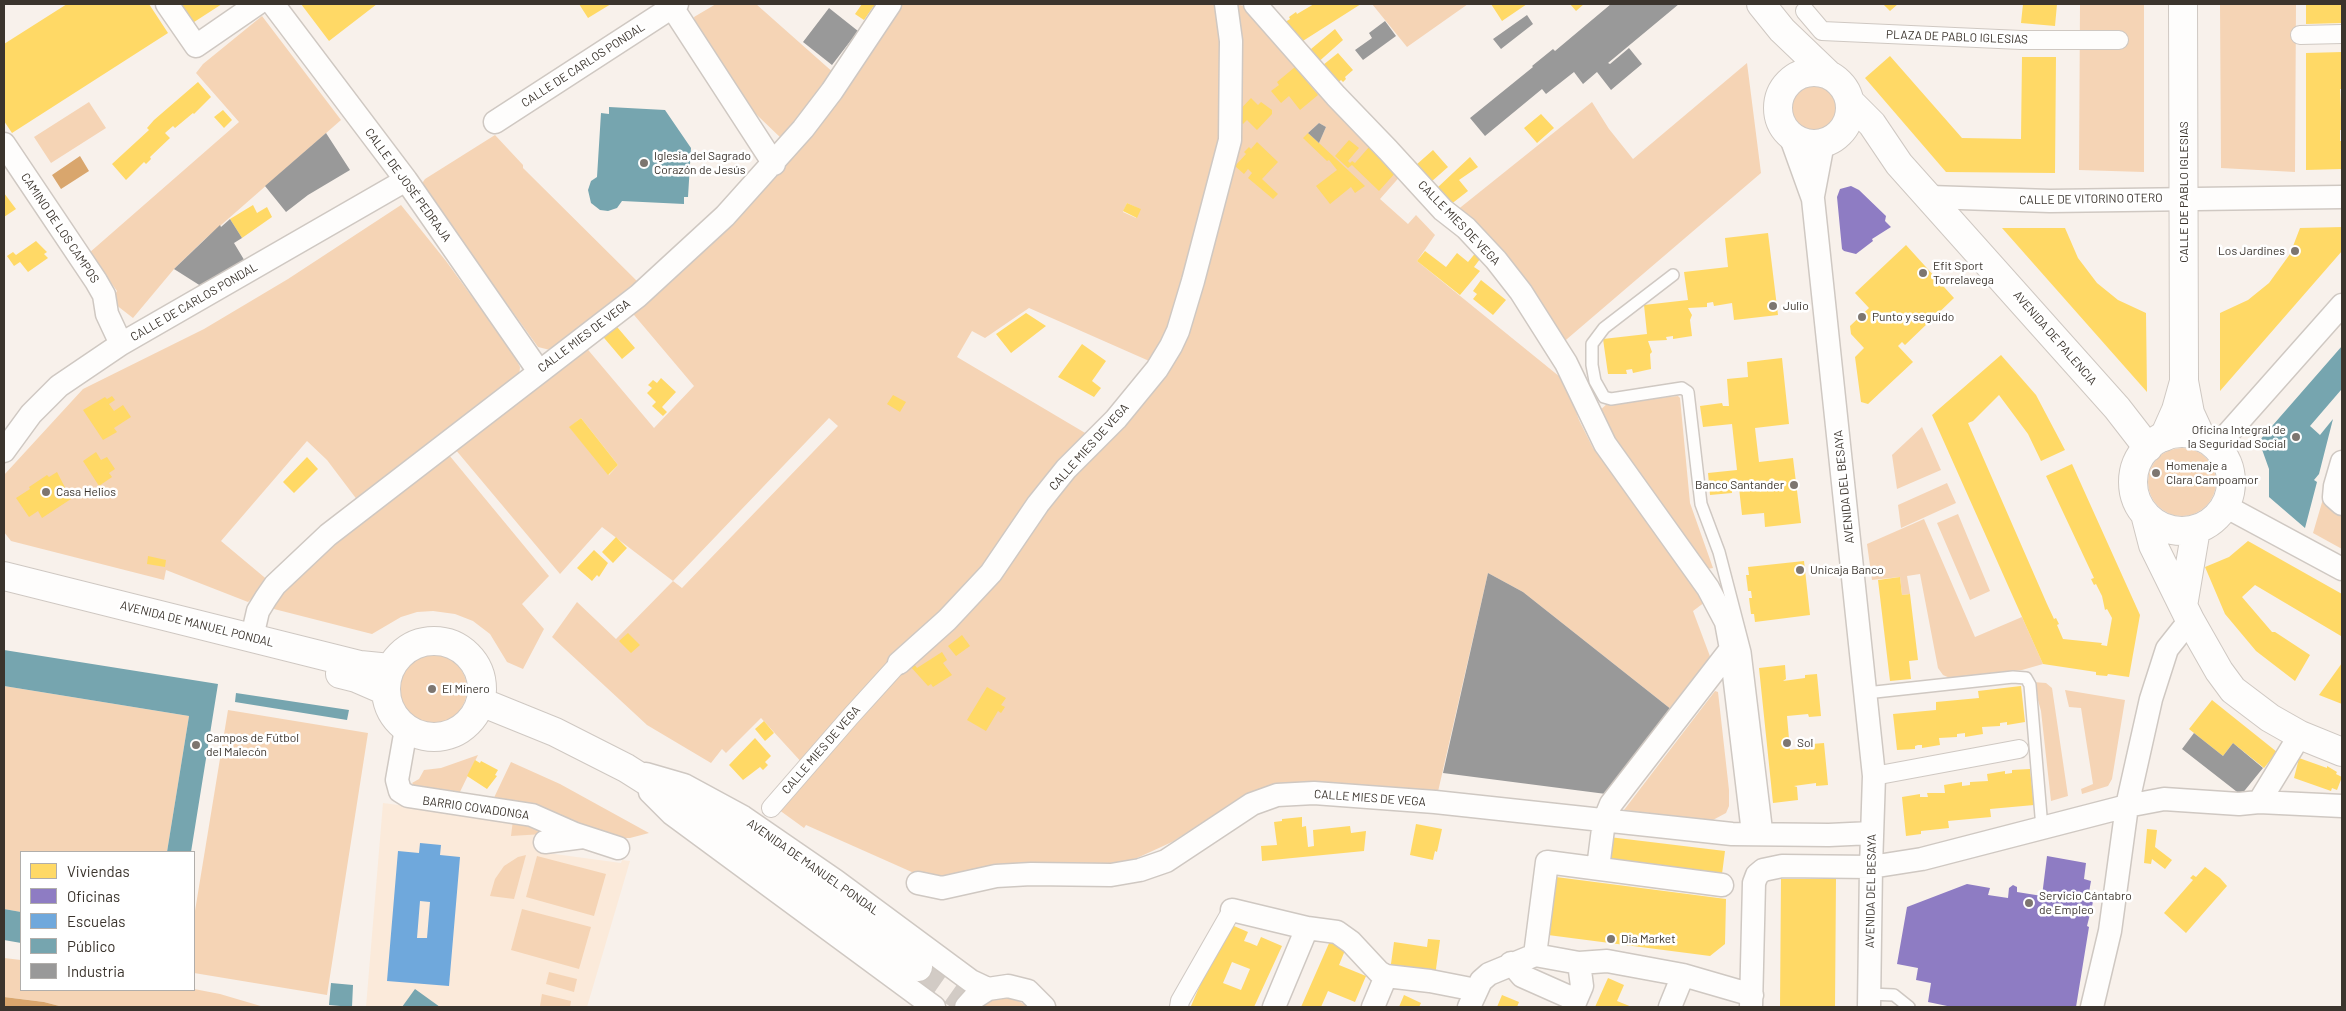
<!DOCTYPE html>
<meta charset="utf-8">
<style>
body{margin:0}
#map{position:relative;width:2346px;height:1011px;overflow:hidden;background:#f8f1eb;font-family:Barlow,sans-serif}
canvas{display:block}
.frame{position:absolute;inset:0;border:5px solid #3b342d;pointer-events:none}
.legend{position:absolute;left:20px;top:851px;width:175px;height:140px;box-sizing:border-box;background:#fff;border:1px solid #b1aeab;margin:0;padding:6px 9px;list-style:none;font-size:15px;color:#3b342d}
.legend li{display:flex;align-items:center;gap:10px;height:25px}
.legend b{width:25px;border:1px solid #b1aeab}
</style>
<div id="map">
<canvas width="2346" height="1011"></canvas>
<div class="frame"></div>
<ul class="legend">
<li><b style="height:14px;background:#ffd966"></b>Viviendas</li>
<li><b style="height:14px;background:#8e7cc3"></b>Oficinas</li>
<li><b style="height:14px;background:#6fa8dc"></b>Escuelas</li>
<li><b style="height:14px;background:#76a5af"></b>Público</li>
<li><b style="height:14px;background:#999"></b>Industria</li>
</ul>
</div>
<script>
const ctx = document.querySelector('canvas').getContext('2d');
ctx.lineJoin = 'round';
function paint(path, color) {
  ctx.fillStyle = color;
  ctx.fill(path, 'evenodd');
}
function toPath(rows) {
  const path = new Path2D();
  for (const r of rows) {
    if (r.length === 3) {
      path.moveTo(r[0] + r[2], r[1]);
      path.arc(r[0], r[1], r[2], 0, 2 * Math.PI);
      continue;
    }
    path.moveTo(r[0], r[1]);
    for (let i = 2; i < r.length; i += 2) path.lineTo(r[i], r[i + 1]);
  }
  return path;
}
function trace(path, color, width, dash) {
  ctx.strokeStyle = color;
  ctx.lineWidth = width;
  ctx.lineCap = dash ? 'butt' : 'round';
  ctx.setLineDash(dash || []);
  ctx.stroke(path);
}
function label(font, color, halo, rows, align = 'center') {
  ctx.font = font + ' Barlow,sans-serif';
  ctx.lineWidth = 5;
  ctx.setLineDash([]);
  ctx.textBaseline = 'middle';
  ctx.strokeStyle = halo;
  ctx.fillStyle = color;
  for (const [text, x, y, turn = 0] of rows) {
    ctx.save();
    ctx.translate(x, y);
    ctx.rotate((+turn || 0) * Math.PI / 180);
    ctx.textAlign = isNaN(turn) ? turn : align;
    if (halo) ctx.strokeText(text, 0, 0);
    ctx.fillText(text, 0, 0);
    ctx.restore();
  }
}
paint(toPath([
 [383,803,515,820,543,833,547,853,621,863,622,860,630,861,587,1007,366,1007]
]), '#fbeada');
paint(toPath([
 [716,4,756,4,835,74,783,140,736,95,695,24,694,17],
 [896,4,1220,4,1225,33,1218,165,1156,364,1029,308,985,338,972,331,957,357,1092,437,989,567,804,765,761,718,726,753,722,749,711,763,647,725,552,637,577,602,616,639,673,581,602,527,560,574,455,449,584,345,654,428,694,386,629,309,684,265],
 [1127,203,1140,209,1136,218,1123,212],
 [581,418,618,465,609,475,570,427],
 [829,418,838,426,682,588,673,581],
 [1372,4,1468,4,1407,47],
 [2080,4,2144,4,2144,172,2079,170],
 [2220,4,2296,4,2295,172,2221,168],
 [1239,5,1245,6,1403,173,1380,199,1408,224,1416,215,1435,235,1417,261,1565,381,1579,420,1593,448,1690,577,1705,602,1693,611,1711,659,1672,710,1523,592,1488,573,1437,796,1257,796,1224,809,1172,842,1137,858,1101,867,958,880,923,877,806,825,804,828,775,807,1101,441,1202,282,1235,7],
 [1319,123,1326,127,1319,143,1308,133],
 [262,16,341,120,204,240,174,269,133,318,111,301,117,291,89,253,239,122,196,73,203,64],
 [1747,63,1761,173,1560,345,1456,211,1592,102,1609,129,1633,159],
 [1813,108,24],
 [89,102,106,128,51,163,34,137],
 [495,135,523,165,523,168,641,285,550,350,538,347,421,185,425,179],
 [401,205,446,261,513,353,520,367,519,378,358,501,327,460,307,441,221,541,270,582,248,602,166,570,164,580,11,541,4,532,4,475,83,389,204,329,288,279],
 [1678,396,1680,398,1690,503,1713,568,1701,570,1615,444,1598,412,1608,403],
 [1922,427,1941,470,1897,489,1892,455],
 [2182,482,34],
 [449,455,549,576,522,604,544,629,523,669,507,662,490,634,473,621,455,614,433,611,417,612,401,617,372,634,274,609,274,604,303,566],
 [1947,483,1956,503,1901,528,1898,505],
 [2323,499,2342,517,2342,549,2313,533],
 [1958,514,1990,591,1970,600,1937,523],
 [1924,519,1975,637,2022,617,2043,664,2022,670,1952,679,1943,675,1938,668,1920,574,1907,576,1910,594,1902,595,1900,577,1872,580,1867,544],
 [432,689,35],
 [2033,682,2046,683,2052,688,2068,796,2051,801,2041,711],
 [4,686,189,716,167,852,21,852,21,912,4,909],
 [2065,690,2125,700,2112,779,2108,786,2082,794,2081,789,2093,784,2081,708,2069,707],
 [1715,691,1718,692,1729,790,1729,806,1726,813,1711,821,1624,810],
 [228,710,368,733,327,995,194,973,194,917],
 [478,755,456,800,415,787,412,783,419,779,424,770,441,768],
 [511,762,560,784,649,833,630,838,614,838,491,804],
 [513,820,543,833,543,834,511,836],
 [526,855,514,899,490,896,495,879,504,866,518,857],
 [537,856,606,874,594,916,526,897],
 [522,909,591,927,579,969,511,950],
 [4,958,21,960,21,990,194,989,220,994,264,1007,63,1007,44,1002,4,997],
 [549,972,577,979,574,992,546,984],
 [542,994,571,1001,570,1007,540,1006],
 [1003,997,1013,998,1029,1007,981,1007,993,999]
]), '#f5d4b5');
paint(toPath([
 [80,156,89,171,61,189,52,175],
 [4,997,44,1002,63,1007,4,1007]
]), '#d9a66d');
paint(toPath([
 [67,4,149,4,168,33,12,133,4,121,4,44],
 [178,4,222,4,191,24],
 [301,4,377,4,329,41],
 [579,4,611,4,588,18],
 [862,4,879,4,875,8,873,7,864,20,855,14],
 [1314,4,1361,4,1295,46,1282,24,1290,19,1289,17,1296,12,1297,14],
 [1491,4,1527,4,1502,21],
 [1570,4,1584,4,1576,11],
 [1883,4,1898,4,1890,11],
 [2023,4,2057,4,2055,26,2021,23],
 [2306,4,2342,4,2342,23,2306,24],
 [1335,29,1343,40,1315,65,1305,54],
 [2342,52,2342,89,2340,89,2342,130,2340,130,2340,141,2342,141,2342,169,2306,170,2306,53],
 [1338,53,1353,70,1345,77,1346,79,1343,82,1341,80,1333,87,1318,69],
 [1890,56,1962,138,2021,139,2022,57,2056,57,2055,173,1946,172,1865,78],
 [1295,67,1318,95,1300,110,1289,96,1281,103,1271,91,1279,85,1277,82],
 [198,82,211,97,194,114,193,113,175,128,173,126,165,133,170,138,150,157,151,159,146,164,144,162,126,180,112,164,149,130,147,128,154,120],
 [1251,98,1258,105,1261,102,1272,110,1272,114,1257,130,1247,120,1243,124,1234,116],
 [223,110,232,120,224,128,214,117],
 [1541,114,1554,128,1537,143,1524,128],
 [1308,133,1319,143,1365,186,1355,193,1351,187,1330,204,1316,186,1337,170,1329,160,1327,161,1303,138],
 [1349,140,1359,148,1348,161,1350,163,1352,161,1355,163,1369,147,1397,171,1379,191,1352,165,1348,168,1335,156],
 [1257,142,1278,162,1262,179,1278,194,1273,199,1248,178,1252,173,1248,169,1244,174,1235,166,1246,154,1244,152,1249,147,1251,149],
 [1433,150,1448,167,1431,182,1416,165],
 [1470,157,1478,167,1459,180,1468,191,1450,205,1437,188],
 [4,193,16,209,4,217],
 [1127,203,1141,209,1137,218,1123,211],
 [253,205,257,213,267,207,272,217,242,238,230,219],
 [2342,227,2342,251,2220,391,2220,313,2248,300,2269,283,2290,254,2300,228],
 [2002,228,2065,228,2078,258,2097,283,2118,300,2146,313,2147,392],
 [1768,233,1778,315,1734,320,1732,303,1714,306,1713,302,1707,303,1707,307,1688,308,1692,315,1690,320,1692,336,1673,339,1673,336,1666,337,1667,340,1648,341,1652,352,1650,354,1651,369,1633,373,1632,369,1626,370,1627,374,1608,374,1603,339,1647,334,1644,305,1688,300,1684,272,1728,267,1725,238],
 [36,241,47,252,44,254,48,258,28,272,20,262,14,266,7,256,13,252,16,255],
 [1906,245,1954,298,1905,345,1902,342,1898,346,1913,362,1868,404,1861,402,1855,357,1864,348,1851,334,1850,326,1869,308,1855,293],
 [1425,251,1446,267,1457,253,1468,262,1477,251,1483,255,1474,267,1480,271,1460,295,1417,261],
 [1481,280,1506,300,1493,315,1473,299,1477,294,1473,291],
 [1026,313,1046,326,1011,353,996,334],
 [612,321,635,348,622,359,599,332],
 [1082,344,1106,361,1092,381,1101,388,1094,397,1058,377],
 [2001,355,2036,395,2065,450,2041,461,2028,434,1999,395,1973,421,1968,423,2047,604,2054,619,2056,618,2059,624,2057,625,2063,639,2102,643,2101,645,2107,646,2112,618,2107,609,2105,610,2102,596,2096,584,2094,585,2091,579,2094,578,2046,476,2072,464,2140,615,2129,677,2108,674,2107,676,2096,675,2096,672,2043,664,1932,415],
 [1782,358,1789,424,1755,428,1759,462,1793,458,1801,523,1765,527,1764,513,1742,515,1739,488,1732,489,1732,493,1710,495,1708,473,1737,470,1732,424,1703,427,1700,406,1722,403,1723,406,1729,406,1727,379,1748,377,1747,362],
 [661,378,676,392,662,407,667,412,663,416,652,406,656,402,647,393,652,388,648,385,653,380,657,383],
 [893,395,906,402,900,412,887,404],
 [112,396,115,400,109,404,114,411,123,405,131,417,114,428,117,432,103,440,83,410,105,397,107,399],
 [581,418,618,465,608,475,569,427],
 [96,452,101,460,107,457,115,469,109,473,112,477,99,486,83,461],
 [307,457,318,469,294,493,283,482],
 [57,472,71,499,42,518,38,511,29,517,16,498,30,489,29,487,47,475,49,477],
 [616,537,627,548,613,563,602,552],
 [2248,541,2342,594,2341,636,2255,585,2242,597,2272,632,2275,632,2310,655,2295,681,2256,651,2225,614,2205,567,2229,557],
 [594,550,608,563,599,577,597,575,592,581,577,568],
 [148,556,166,560,165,567,147,564],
 [1804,561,1810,615,1755,622,1754,614,1751,614,1749,598,1752,598,1751,591,1748,591,1746,575,1749,575,1748,567],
 [1900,577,1902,595,1910,594,1918,660,1909,661,1911,679,1890,681,1878,580],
 [628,633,640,645,631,653,619,641],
 [962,635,970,646,956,656,948,646],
 [942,652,947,660,943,663,952,675,933,687,931,684,928,686,910,666,914,664,917,668],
 [2342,663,2342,704,2319,695],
 [1785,665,1786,679,1783,681,1805,678,1805,675,1817,674,1821,716,1809,717,1808,714,1787,716,1790,750,1812,747,1812,744,1824,743,1828,785,1816,786,1816,783,1794,786,1797,787,1798,800,1773,803,1759,668],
 [2021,686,2025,722,2007,725,2007,722,2000,723,2000,726,1982,727,1983,734,1965,737,1965,733,1957,734,1957,737,1939,738,1940,745,1922,748,1922,745,1918,745,1915,746,1915,749,1897,750,1893,714,1936,710,1936,702,1979,698,1978,691],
 [987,687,1006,698,1001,705,1005,707,1001,713,998,711,986,731,967,720],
 [2212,700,2277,752,2264,768,2233,743,2223,756,2189,729],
 [764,721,774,733,765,741,755,729],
 [755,738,771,756,765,762,768,765,763,770,760,767,743,780,729,765],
 [2299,758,2327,768,2327,766,2337,772,2336,774,2342,777,2337,790,2332,788,2331,791,2294,778],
 [475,760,480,763,481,761,498,770,495,775,497,776,487,789,467,776],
 [2030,769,2034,805,1990,809,1991,817,1948,821,1949,828,1921,831,1921,834,1906,836,1902,797,1920,794,1920,797,1928,797,1927,793,1945,793,1944,785,1962,782,1962,786,1970,785,1970,782,1988,781,1987,774,2005,771,2005,774,2012,773,2012,770],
 [1302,817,1302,827,1306,826,1308,847,1314,846,1313,830,1350,826,1351,833,1366,831,1364,851,1262,861,1261,846,1277,845,1274,822,1282,821,1282,819],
 [1416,824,1442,829,1437,852,1435,851,1433,860,1410,855],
 [2147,829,2157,830,2155,847,2172,860,2165,869,2152,859,2151,864,2144,863],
 [1609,837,1725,851,1722,874,1606,860],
 [2205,867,2220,878,2227,886,2186,933,2164,913,2193,880,2190,878,2193,875,2196,877],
 [1556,877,1726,899,1725,944,1710,956,1548,935],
 [1781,879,1836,879,1835,1007,1780,1007],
 [1227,923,1248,932,1244,941,1250,943,1257,946,1261,937,1282,946,1254,1007,1195,1007,1191,1006],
 [1232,962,1250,969,1241,990,1223,983],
 [1428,939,1440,940,1435,976,1390,971,1394,942,1427,947],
 [1330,941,1346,948,1339,965,1366,976,1355,1002,1328,991,1321,1007,1301,1007],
 [1608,978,1624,985,1617,1001,1632,1007,1595,1007],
 [1404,995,1421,1003,1419,1007,1399,1007],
 [1502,995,1519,1002,1517,1007,1497,1007]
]), '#ffd966');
paint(toPath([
 [1851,186,1859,190,1886,216,1885,221,1891,227,1872,239,1873,241,1856,254,1844,251,1842,249,1837,197,1840,189],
 [2047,856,2086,863,2084,879,2091,881,2088,898,2094,898,2087,926,2089,927,2076,1007,1952,1007,1928,1002,1931,983,1916,980,1918,968,1897,964,1907,907,1967,884,1990,888,1988,895,2008,898,2009,888,2013,885,2017,887,2017,892,2042,896]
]), '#8e7cc3');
paint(toPath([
 [420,843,441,845,440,855,460,857,449,986,387,981,398,851,419,853],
 [420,901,430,902,427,938,417,938]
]), '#6fa8dc');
paint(toPath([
 [609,107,665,110,691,148,688,197,684,197,684,204,622,201,617,208,608,211,600,210,591,203,588,190,591,181,597,177,601,113,609,114],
 [2342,346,2341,390,2310,426,2320,435,2333,419,2319,474,2314,480,2317,482,2305,528,2269,497,2269,469,2259,441],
 [4,650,218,684,191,852,167,852,189,716,4,686],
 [236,693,349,710,347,720,235,702],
 [4,909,21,912,21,943,4,940],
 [331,983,353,985,352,1007,329,1005],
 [415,989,440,1007,402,1007]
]), '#76a5af');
paint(toPath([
 [1611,4,1679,4,1608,63,1610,64,1629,48,1642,64,1611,90,1597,72,1583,84,1574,72,1546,94,1542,89,1485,136,1470,118,1533,67,1532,66,1553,49,1555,51],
 [829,8,858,31,832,65,803,42],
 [1527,15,1533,24,1501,49,1493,39],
 [1385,21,1396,36,1363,60,1355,50,1372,38,1369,33],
 [1319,123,1326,127,1319,143,1308,133],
 [326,133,350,170,308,195,286,212,265,186],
 [230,219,242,238,234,243,246,263,204,288,174,269,220,225,221,227],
 [1488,573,1523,592,1672,710,1606,794,1443,773],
 [2194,733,2223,756,2233,743,2263,768,2241,795,2182,749]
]), '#999');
trace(toPath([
 [918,967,975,1007]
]), '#d2cbc5', 28, [28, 14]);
const service = toPath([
 [1673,275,1604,328,1592,344,1592,365,1595,381,1604,397,1611,399,1682,388,1688,392,1701,504,1719,552,1745,652,1767,834],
 [1866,693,2013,677,2026,678,2030,685,2042,828],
 [1869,994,1894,995,1909,1007]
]);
const pedestrian = toPath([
 [1805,11,1822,31,2021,40,2119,40],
 [2300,35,2342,34],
 [1874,776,2019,749],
 [771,808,850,717,899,663],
 [1179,1007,1180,1001,1232,910]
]);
const minor = toPath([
 [167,4,196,46,257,4],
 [273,4,406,180,538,370],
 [1255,4,1336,96,1388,150,1443,210,1466,228,1496,260,1521,292,1566,363,1605,444,1708,588,1726,622,1731,649,1753,833],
 [672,7,774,164],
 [495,122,677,4],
 [1790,135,1813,199,1874,776,1871,867,1869,1007],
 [4,144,96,281,104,295,107,314,121,344],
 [1813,196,1823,143],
 [1930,197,2050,201,2342,197],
 [2216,447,2342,305],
 [4,451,31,414,59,386,121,344,406,180],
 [2342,462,2335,486,2334,497,2342,504],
 [2225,506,2342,569],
 [252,637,258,611,266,598,275,585,328,535,638,296,725,216,803,129,832,91,890,4],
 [899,663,947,620,991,573,1038,504,1066,469,1116,419,1157,369,1171,346,1178,331,1193,281,1230,140,1231,41,1226,4],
 [406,729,397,780,400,791,408,796,532,815,575,834,618,848],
 [646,774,684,785,743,817,836,881,971,981,988,989],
 [650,792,672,814,934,1007],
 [2259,802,2300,735],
 [545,842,583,837],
 [1598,868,1604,821,1611,804,1731,649],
 [918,883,942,888,996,876,1031,874,1111,875,1140,870,1166,861,1252,804,1277,795,1314,793,1435,802,1732,834,1829,835,1872,833],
 [1232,910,1307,928,1337,932,1351,942,1379,972,1386,976,1430,981,1476,990],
 [1535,955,1547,862,1722,885],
 [1511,963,1522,976,1576,1000],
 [966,1007,974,998,988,989,1008,986,1028,991,1044,1007],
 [1274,1007,1307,928],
 [1373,1007,1386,976],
 [1469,1007,1481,981,1489,974,1535,955,1579,963,1607,961,1683,975,1752,995],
 [1573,1007,1582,986,1579,963],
 [1670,1007,1683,975],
 [1751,1007,1754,883,1757,875,1763,870,1782,866,1871,867,1922,859,2127,806,2164,799,2239,804,2259,802,2342,806],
 [2092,1007,2110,931,2127,806,2151,699,2167,649,2190,620]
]);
const secondary = toPath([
 [2183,4,2184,381,2190,413,2201,437],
 [2164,437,2176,410,2183,385]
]);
const primary = toPath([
 [4,576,360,665,390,668],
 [434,689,48],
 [340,674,356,678,386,691],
 [481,702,555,732,626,768,743,842,918,967]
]);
const trunk = toPath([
 [1761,4,1782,30,1828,74],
 [1814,108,36],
 [1850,102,1872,124,1899,164,2117,408,2148,448],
 [2182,482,49],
 [2145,514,2153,545,2190,620,2219,671,2233,690,2270,718,2300,735,2342,752],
 [2183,606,2196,529]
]);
trace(service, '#cfc8c2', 14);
trace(pedestrian, '#cfc8c2', 20);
trace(minor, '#cfc8c2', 25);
trace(secondary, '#cfc8c2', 30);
trace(primary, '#cfc8c2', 30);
trace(trunk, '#cfc8c2', 30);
trace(service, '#fefdfc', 11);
trace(pedestrian, '#fefdfc', 18);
trace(minor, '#fefdfc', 22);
trace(secondary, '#fefdfc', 28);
trace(primary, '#fefdfc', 28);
trace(trunk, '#fefdfc', 28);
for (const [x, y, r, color] of [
 [644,163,5,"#7d7670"],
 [2295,251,5,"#7d7670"],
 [1923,273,5,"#7d7670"],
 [1773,306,5,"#7d7670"],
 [1862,317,5,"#7d7670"],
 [2296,437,5,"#7d7670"],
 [2156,473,5,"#7d7670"],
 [1794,485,5,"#7d7670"],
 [46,492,5,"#7d7670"],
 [1800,570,5,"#7d7670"],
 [432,689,5,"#7d7670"],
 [1787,743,5,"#7d7670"],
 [196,745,5,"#7d7670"],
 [2029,903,5,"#7d7670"],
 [1611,939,5,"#7d7670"]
]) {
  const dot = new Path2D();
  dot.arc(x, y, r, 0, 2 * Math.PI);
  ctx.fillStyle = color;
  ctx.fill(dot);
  trace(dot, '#fff', 2);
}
label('12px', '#3b342d', '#fff', [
 ["PLAZA DE PABLO IGLESIAS",1957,37,2],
 ["CALLE DE CARLOS PONDAL",583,65,-33],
 ["CALLE DE JOSÉ PEDRAJA",408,185,54],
 ["CALLE DE PABLO IGLESIAS",2184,192,-90],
 ["CALLE DE VITORINO OTERO",2091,199,-1],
 ["CALLE MIES DE VEGA",1459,223,46],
 ["CAMINO DE LOS CAMPOS",60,228,56],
 ["CALLE DE CARLOS PONDAL",194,302,-30],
 ["CALLE MIES DE VEGA",584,336,-37],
 ["AVENIDA DE PALENCIA",2055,338,49],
 ["CALLE MIES DE VEGA",1089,447,-48],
 ["AVENIDA DEL BESAYA",1844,487,-96],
 ["AVENIDA DE MANUEL PONDAL",197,624,14],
 ["CALLE MIES DE VEGA",821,750,-49],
 ["CALLE MIES DE VEGA",1370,798,4],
 ["BARRIO COVADONGA",476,808,8],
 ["AVENIDA DE MANUEL PONDAL",813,867,35],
 ["AVENIDA DEL BESAYA",1871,891,-89]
]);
label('12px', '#3b342d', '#fff', [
 ["Iglesia del Sagrado",654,156],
 ["Corazón de Jesús",654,170],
 ["Los Jardines",2285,251,"right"],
 ["Efit Sport",1933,266],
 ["Torrelavega",1933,280],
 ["Julio",1783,306],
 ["Punto y seguido",1872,317],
 ["Oficina Integral de",2286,430,"right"],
 ["la Seguridad Social",2286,444,"right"],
 ["Homenaje a",2166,466],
 ["Clara Campoamor",2166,480],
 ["Banco Santander",1784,485,"right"],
 ["Casa Helios",56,492],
 ["Unicaja Banco",1810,570],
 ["El Minero",442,689],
 ["Campos de Fútbol",206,738],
 ["del Malecón",206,752],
 ["Sol",1797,743],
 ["Servicio Cántabro",2039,896],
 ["de Empleo",2039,910],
 ["Dia Market",1621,939]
], 'left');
</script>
